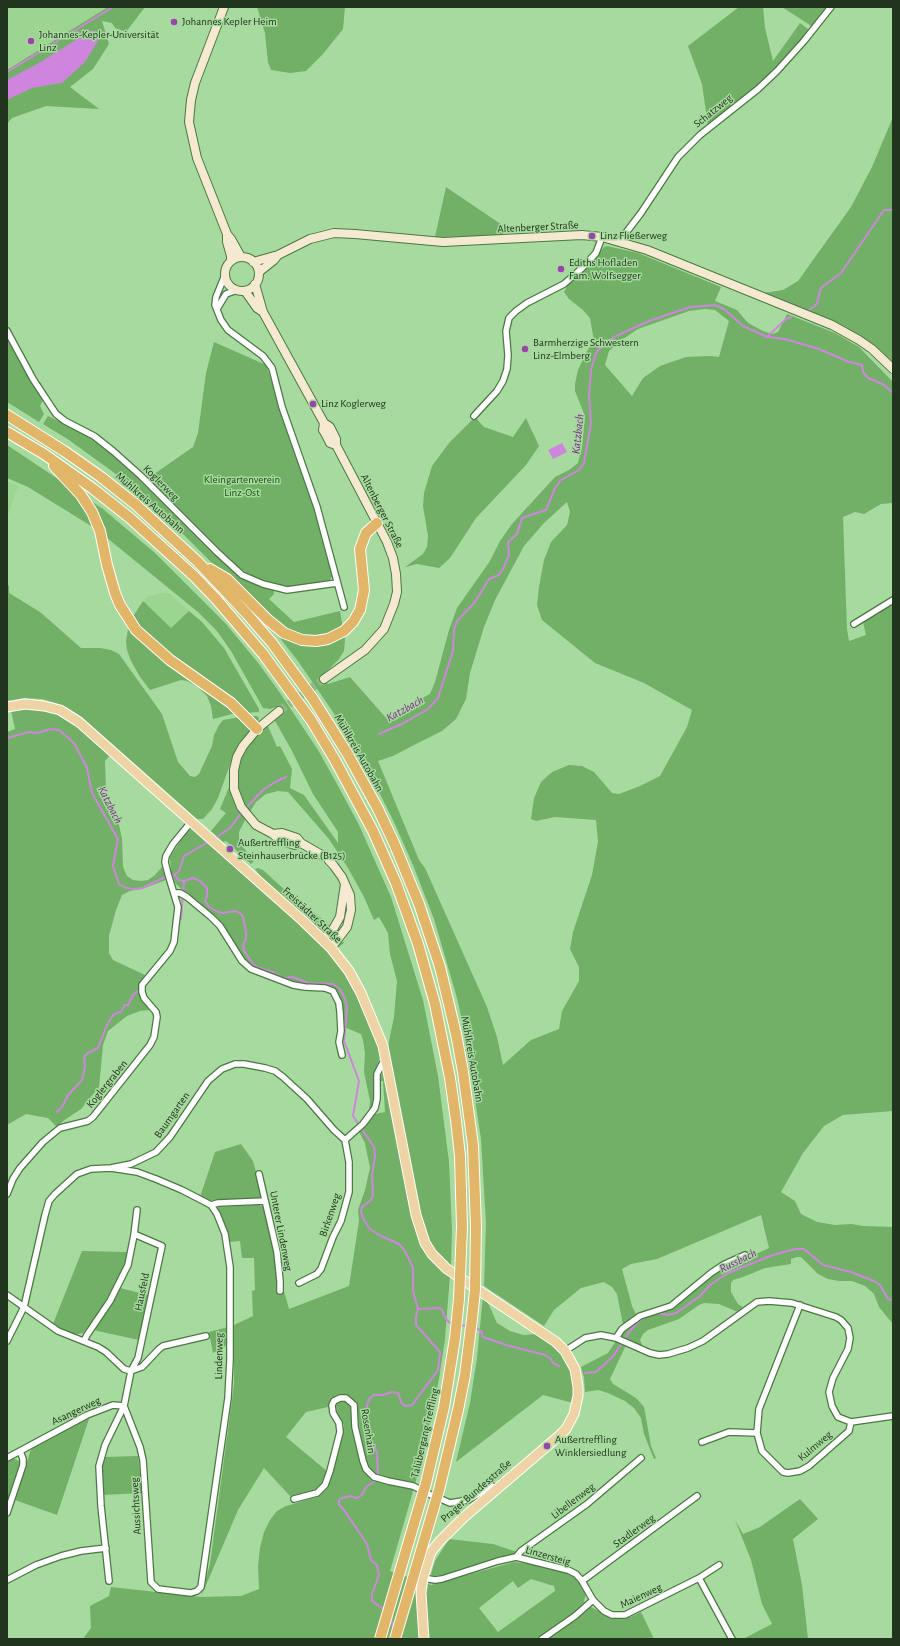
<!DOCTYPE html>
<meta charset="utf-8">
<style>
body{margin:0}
#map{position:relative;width:900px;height:1646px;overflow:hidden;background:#a7da9e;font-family:"Alegreya Sans",sans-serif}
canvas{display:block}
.frame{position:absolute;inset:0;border:8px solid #21351e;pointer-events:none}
</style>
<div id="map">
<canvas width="900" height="1646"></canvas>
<div class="frame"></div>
</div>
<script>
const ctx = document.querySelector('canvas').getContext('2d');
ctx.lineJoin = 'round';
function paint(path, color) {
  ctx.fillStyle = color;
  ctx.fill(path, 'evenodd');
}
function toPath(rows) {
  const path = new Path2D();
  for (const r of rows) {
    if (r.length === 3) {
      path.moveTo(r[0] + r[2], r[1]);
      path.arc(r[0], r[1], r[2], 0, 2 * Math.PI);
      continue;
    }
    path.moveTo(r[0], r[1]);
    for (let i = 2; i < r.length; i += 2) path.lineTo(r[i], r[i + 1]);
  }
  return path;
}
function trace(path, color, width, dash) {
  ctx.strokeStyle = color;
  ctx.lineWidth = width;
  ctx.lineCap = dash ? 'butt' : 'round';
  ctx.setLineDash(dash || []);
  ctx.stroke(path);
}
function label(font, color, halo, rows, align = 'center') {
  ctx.font = font + ' "Alegreya Sans",sans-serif';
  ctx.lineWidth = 3;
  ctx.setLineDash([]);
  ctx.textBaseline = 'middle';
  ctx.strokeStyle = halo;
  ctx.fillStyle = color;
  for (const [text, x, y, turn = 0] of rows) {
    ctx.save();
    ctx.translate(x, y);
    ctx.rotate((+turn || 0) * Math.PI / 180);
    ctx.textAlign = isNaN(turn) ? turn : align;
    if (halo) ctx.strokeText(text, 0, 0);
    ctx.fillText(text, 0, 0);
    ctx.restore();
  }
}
paint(toPath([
 [7,7,108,7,7,70],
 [7,482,18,486,7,518],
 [163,593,168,593,189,611,171,628,143,601,149,596]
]), '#9cd491');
paint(toPath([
 [108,7,145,7,126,32,115,28,112,23,102,21,109,44,93,69,70,87,99,109,46,106,12,118,7,124,7,70],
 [257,7,345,7,343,29,323,54,306,71,290,73,271,70,268,62,265,33],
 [739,7,763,7,765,28,773,61,800,23,808,29,809,31,777,67,756,87,708,126,702,84,688,46],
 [782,7,828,7,813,27],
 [893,117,893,364,884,354,847,328,829,319,764,293,783,290,798,281,851,207,872,167],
 [446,187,505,227,503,236,435,237],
 [607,246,638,253,721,287,715,301,737,310,748,323,763,331,772,334,778,332,787,314,835,333,859,347,893,382,893,503,881,504,864,514,855,512,843,517,847,629,849,641,866,635,863,622,893,603,893,1111,843,1115,824,1126,803,1153,781,1192,795,1201,801,1214,817,1222,835,1225,851,1224,863,1226,893,1227,893,1324,879,1307,874,1294,865,1286,852,1281,839,1281,828,1279,818,1274,801,1257,797,1257,791,1259,791,1264,765,1268,743,1277,733,1280,731,1283,731,1292,738,1304,743,1307,738,1312,719,1304,704,1303,699,1305,679,1319,648,1330,643,1334,640,1340,643,1347,621,1337,624,1330,641,1317,669,1308,717,1272,769,1248,761,1215,657,1259,631,1264,622,1269,632,1306,637,1316,623,1325,617,1294,612,1287,604,1282,581,1288,554,1310,544,1326,484,1286,486,1223,481,1139,466,1039,457,998,434,919,413,865,394,822,367,768,333,712,298,661,264,618,225,576,176,527,120,477,69,440,43,424,48,416,93,438,112,452,241,577,261,586,274,590,274,594,269,599,294,622,340,611,345,640,344,651,339,659,322,676,328,684,350,677,387,719,395,712,430,694,435,682,449,630,457,608,490,561,500,541,512,524,555,477,569,470,578,463,582,447,585,416,575,391,575,384,578,370,587,351,594,341,590,318,583,310,569,299,564,292,570,281,588,267,604,247],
 [705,309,715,310,729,321,719,357,710,356,686,357,660,366,643,378,632,396,605,365,609,351,623,339,638,329,689,311],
 [567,502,570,512,567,525,551,542,544,560,539,587,537,605,542,620,595,663,644,683,692,710,687,727,660,776,640,786,619,794,612,793,594,772,582,766,569,765,552,772,541,782,534,798,531,819,536,821,555,817,596,820,598,842,592,875,573,932,570,949,579,967,579,981,562,1011,559,1029,531,1040,503,1065,497,1037,487,1007,425,868,419,860,378,761,393,756,414,745,442,731,456,719,466,699,470,673,484,627,495,600,524,546,544,523],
 [7,336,43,400,40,406,44,414,39,422,7,402],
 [214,342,266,365,314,504,333,575,330,580,325,583,288,588,269,584,254,577,236,566,220,552,147,479,193,447,198,433,206,373],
 [475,417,484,427,513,437,526,418,539,446,526,465,476,518,450,558,439,568,417,564,405,567,423,554,427,547,428,536,423,506,424,493,432,466,449,443],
 [7,445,103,509,155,553,226,624,259,664,280,693,318,750,337,784,359,825,391,897,423,1000,438,1076,449,1162,452,1231,451,1266,434,1249,424,1229,421,1217,388,1046,394,1017,397,981,390,954,388,933,379,917,374,920,364,897,348,868,329,839,288,792,278,791,266,794,256,802,246,818,239,832,239,842,254,861,251,864,226,841,223,842,211,831,226,813,220,809,243,753,250,742,267,724,277,747,280,746,292,769,290,788,304,795,338,843,338,832,313,794,292,751,274,719,282,713,277,707,270,709,263,708,231,651,217,631,198,612,96,529,28,487,7,478],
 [7,585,9,586,9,593,40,612,81,648,100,648,111,650,119,654,162,714,178,762,190,776,195,777,199,774,212,746,214,735,219,725,223,720,246,716,257,716,259,718,258,722,239,743,232,759,218,798,212,809,203,819,197,819,83,718,68,708,56,703,42,699,24,698,7,701],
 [143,601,171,628,189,611,202,622,224,648,259,709,259,712,232,714,213,719,211,706,207,696,198,687,187,681,181,680,150,690,140,677,131,661,127,650,126,641,128,629,134,615],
 [35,708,58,714,71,721,111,754,105,761,106,788,111,810,119,825,122,839,123,867,127,876,133,880,141,881,148,880,155,875,162,867,166,880,142,889,130,891,122,895,116,910,109,936,109,953,113,960,145,975,141,981,140,993,150,1010,140,1011,127,1016,108,1031,103,1045,99,1087,81,1109,63,1121,57,1127,48,1118,26,1114,7,1125,7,732,15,729,11,710],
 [192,829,257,885,320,943,333,958,352,985,362,1001,381,1056,378,1062,374,1079,374,1099,372,1108,366,1117,369,1110,370,1101,364,1072,365,1053,363,1040,361,1034,344,1027,343,1007,337,991,332,987,296,983,251,967,245,961,221,925,176,884,171,872,170,857,185,834,189,830],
 [258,868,263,870,286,891,326,922,344,943,337,948,261,877,255,869],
 [383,1069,417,1231,423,1247,432,1259,450,1275,445,1339,439,1379,422,1460,415,1484,383,1479,375,1475,369,1469,365,1460,362,1449,357,1407,355,1402,345,1394,336,1397,330,1402,328,1407,306,1412,286,1437,328,1472,325,1481,318,1490,312,1493,291,1497,264,1468,238,1510,201,1597,241,1596,259,1589,258,1566,260,1548,264,1532,270,1520,277,1511,286,1506,317,1497,325,1491,330,1482,344,1425,337,1413,336,1403,343,1400,351,1402,353,1406,355,1437,360,1459,366,1471,373,1478,381,1481,408,1486,414,1488,390,1571,431,1585,514,1562,536,1565,566,1573,575,1578,584,1589,586,1594,583,1605,574,1614,537,1639,83,1639,91,1628,90,1606,109,1596,111,1587,201,1597,210,1564,234,1385,234,1341,213,1353,209,1332,232,1326,253,1316,252,1291,255,1290,254,1258,242,1258,240,1241,229,1242,228,1233,218,1211,218,1207,258,1205,264,1207,274,1251,279,1294,284,1291,289,1309,349,1286,359,1221,358,1210,365,1190,370,1168,365,1143,359,1132,375,1114,385,1112,383,1081,380,1081],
 [531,1579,554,1586,555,1591,498,1632,479,1608,513,1581,518,1588],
 [241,1144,253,1161,262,1194,261,1197,259,1199,218,1201,207,1200,200,1197,215,1152],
 [82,1251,128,1252,122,1271,99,1313,83,1333,74,1335,53,1324],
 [120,1288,148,1295,139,1340,93,1330],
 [483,1296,489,1305,497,1323,510,1331,523,1335,539,1334,549,1340,562,1354,569,1366,576,1391,573,1403,543,1395,456,1462,470,1403,477,1358],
 [616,1341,626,1345,610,1379,613,1384,636,1398,644,1407,651,1446,656,1458,654,1459,644,1434,641,1418,634,1408,625,1401,608,1393,598,1390,585,1392,584,1377,581,1367,608,1353],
 [90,1416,57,1515,15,1500,31,1449,72,1425],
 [138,1456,142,1493,102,1495,101,1469,104,1457],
 [12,1458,19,1461,20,1465,7,1505,7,1461],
 [800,1499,818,1519,793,1539,802,1585,808,1639,743,1639,772,1624,762,1604,751,1560,735,1520,743,1534,760,1527],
 [449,1539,493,1544,517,1552,512,1555,444,1575,433,1576,431,1574,435,1561],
 [591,1607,606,1615,615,1618,631,1617,641,1612,654,1639,546,1639]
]), '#71b066');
paint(toPath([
 [92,30,99,39,85,62,62,83,32,88,7,100,7,80,37,64],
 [562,443,567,452,553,459,548,450]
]), '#cf85dd');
trace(toPath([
 [7,72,113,7],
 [809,310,817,304,820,290,822,287,841,273,884,210,893,210],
 [768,336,786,319,791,317],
 [379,734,404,723,428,709,438,698,453,651,454,630,457,621,475,602,489,579,499,575,503,569,509,555,508,542,517,534,522,518,546,510,555,488,561,480,579,470,584,463,591,423,589,396,591,370,596,353,605,343,616,336,649,321,690,307,715,305,724,309,743,326,767,337,785,339,819,349,849,362,862,365,863,372,868,378,883,384,893,393],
 [7,738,29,732,38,733,50,729,59,730,74,743,87,768,92,793,118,839,113,866,119,884,126,888,134,889,142,888,163,878,174,875,179,871,184,856,210,841],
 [245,809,263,790,275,782,286,777],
 [214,839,230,828,242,812],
 [174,875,179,880,184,881,193,878,200,881,207,888,207,896,205,901,209,907,216,911,222,913,236,911,241,914,243,917,246,932,246,939,243,945,244,951,253,964,259,968,273,972,283,978,293,977,308,983,333,984,339,988,345,998,347,1008,344,1041,359,1081,353,1116,374,1147,375,1157,372,1175,373,1195,371,1200,362,1207,361,1212,364,1220,370,1229,379,1235,399,1244,405,1251,413,1268,413,1291,418,1309,416,1316,416,1325,440,1352,438,1370,412,1405,406,1406,402,1404,398,1393,392,1392,382,1395,374,1395,370,1398,367,1405,367,1434,377,1452,378,1475],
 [181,919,184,881],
 [57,1112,62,1107,68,1095,82,1080,85,1067,84,1057,88,1053,98,1048,108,1023,114,1014,121,1012,125,1005,128,1005,133,995,138,991],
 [418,1309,440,1308,442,1310,446,1319,450,1323,453,1324],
 [657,1313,668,1315,676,1313,699,1297,710,1285,728,1273,773,1255,796,1249,804,1249,823,1265,851,1272,874,1281,880,1285,888,1299,893,1300],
 [459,1325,469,1326],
 [475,1327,481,1331,483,1337,506,1345,545,1355,550,1358,553,1363,559,1366],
 [585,1373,596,1372,604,1365,614,1355,630,1331,638,1322,647,1316],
 [375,1481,366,1487,362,1495,357,1498,350,1496,342,1498,339,1500,339,1505,344,1510,367,1544,371,1560,377,1565,379,1575,372,1594,372,1601,386,1611],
 [391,1617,393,1628]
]), '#cf85dd', 2);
trace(toPath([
 [279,711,324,679]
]), '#8cb984', 8, [8, 4]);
const street = toPath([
 [622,242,625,234,641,213,678,157,700,135,758,89,777,71,804,41,831,7],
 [225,275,216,297,215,305,221,320,228,330,263,356,272,368,282,407,317,507,344,607],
 [217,309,226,294,237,290],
 [7,331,33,379,56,414,65,421,94,436,113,451,141,476,217,552,242,575,263,584,287,590,337,583],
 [474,416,497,391,503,381,507,369,508,355,506,331,509,318,516,311,527,303,564,284,581,269,596,253,602,237],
 [854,624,893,600],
 [174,893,180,893,187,897,211,917,220,926,242,961,251,969,293,985,305,987,325,988,333,991,339,1003,340,1012,341,1031,339,1042,342,1055],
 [111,1168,137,1172,156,1179,182,1190,211,1205,217,1214,225,1234,230,1267,230,1360,228,1398,201,1587,197,1591,191,1593,158,1589,151,1582,143,1460,140,1447,124,1406],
 [259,1174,277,1252,280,1281,280,1291],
 [7,1194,13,1179,20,1168,43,1142,60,1128,88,1121,93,1117,150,1045,154,1037,157,1017,156,1012,144,998,142,992,142,985,170,951,174,942,178,907,168,874,165,862,166,856,173,844,191,822],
 [211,1205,218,1203,265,1201],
 [299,1283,317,1274,321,1269,333,1237,341,1221,349,1192,349,1162,345,1140],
 [7,1295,58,1331,98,1347,106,1352,124,1369,131,1371],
 [800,1305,759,1409,757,1433,762,1451,783,1472,788,1473,800,1471,809,1466,849,1431,851,1422],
 [616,1338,622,1329,640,1316,671,1306,711,1273,723,1265,745,1255],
 [7,1341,24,1307,45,1215,49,1201,55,1194,77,1174,91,1169,111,1168,131,1164,156,1152,170,1137,208,1081,222,1069,235,1064,244,1064,265,1068,275,1071,283,1077,307,1099,334,1130,345,1140,363,1124,375,1108,377,1099,377,1074,382,1064,387,1063],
 [84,1341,87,1335,110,1301,128,1265,134,1235,137,1210],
 [565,1351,585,1338,601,1335,616,1338,650,1353,659,1355,668,1354,688,1348,703,1341,757,1302,769,1301,792,1303,836,1317,841,1320,848,1328,850,1338,848,1349,833,1378,829,1392,832,1406,838,1417,851,1422,893,1416],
 [131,1371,142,1367,159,1349,163,1346,206,1336],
 [702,1442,729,1432,757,1433],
 [7,1458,87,1415,113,1405,124,1406,131,1371,138,1358,162,1246,134,1234],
 [294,1499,317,1493,325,1485,330,1471,340,1432,339,1423,333,1413,332,1405,334,1401,340,1398,346,1398,354,1405,355,1427,363,1461,366,1469,374,1477,388,1481,413,1486,429,1494,450,1503,468,1500,492,1486],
 [7,1513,23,1465,23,1459,20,1451],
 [516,1557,521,1551,587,1504,641,1458],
 [423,1578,435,1580,442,1579,498,1561,516,1557,568,1570,576,1574,582,1581,593,1600,575,1616,542,1639],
 [699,1578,732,1639],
 [7,1580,36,1565,61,1556,81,1551,106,1548],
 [109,1581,101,1506,99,1466,105,1445,124,1406],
 [582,1581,697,1496],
 [593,1600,604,1611,612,1615,625,1615,699,1578,719,1565]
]);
const secondary = toPath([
 [224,7,195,83,191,100,189,122,197,158,227,234,227,242,231,256,231,261],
 [227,234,231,239,241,257],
 [242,274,17],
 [253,262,278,255,310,239,334,233,355,234,443,242,582,235,602,237,647,250,832,325,859,340,872,349,893,369],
 [259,272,274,260,278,255],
 [255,284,263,312,324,423,330,427,336,439,336,445,387,542,393,558,396,574,397,592,394,604,384,629,365,650,324,679],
 [245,291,257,308,263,312],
 [324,423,323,430,326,435,330,443,336,445],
 [279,711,257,729,243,746,237,757,234,770,234,789,241,807,256,825,273,834,279,840,295,845,301,843],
 [273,834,282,833,297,838,301,843,327,858,334,866,342,877,350,895,351,910,347,927,331,948],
 [322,939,332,931,340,917,345,884]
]);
const primary = toPath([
 [7,707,25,704,44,706,60,710,79,722,302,920,331,948,349,971,361,993,383,1046,416,1215,425,1243,432,1254,447,1269,556,1342,565,1351,575,1369,578,1387,578,1396,574,1414,566,1429,560,1435,463,1518,440,1541,431,1552,423,1578,421,1593,424,1639]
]);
const highway = toPath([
 [7,415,64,451,101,477,135,504,198,562,247,614,272,643,313,699,347,753,378,809,394,843,419,904,440,967,456,1034,463,1072,473,1145,476,1227],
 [7,432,44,454,92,488,130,518,194,576,217,600,263,654,311,720,335,760,373,831,396,883,418,944,435,1004,450,1078,456,1120,460,1156,462,1227],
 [54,466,81,495,92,512,100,531,107,565,115,593,120,605,136,630,170,660,231,703,257,729],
 [210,569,227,579,268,620,284,633,302,640,316,641,328,639,344,631,353,622,360,610,364,590,360,549,366,533,377,523]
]);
trace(street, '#4a7942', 8);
trace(secondary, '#4a7942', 10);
trace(primary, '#fff', 11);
trace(highway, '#fff', 12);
trace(street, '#fff', 5.5);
trace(secondary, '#f6e9d2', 8);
trace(primary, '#eed3a4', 9);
trace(highway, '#e2b668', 10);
const highwayBridge = toPath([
 [380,1639,426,1483,444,1407,455,1338,459,1299,462,1227],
 [395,1639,439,1490,458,1410,465,1375,472,1319,475,1290,476,1227]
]);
trace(highwayBridge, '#fff', 12, []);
trace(highwayBridge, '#e2b668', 10);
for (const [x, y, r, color] of [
 [174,22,4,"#9c42ae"],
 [31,41,4,"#9c42ae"],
 [592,236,4,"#9c42ae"],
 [561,269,4,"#9c42ae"],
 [525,349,4,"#9c42ae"],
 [313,404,4,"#9c42ae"],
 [230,849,4,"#9c42ae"],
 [547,1446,4,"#9c42ae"]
]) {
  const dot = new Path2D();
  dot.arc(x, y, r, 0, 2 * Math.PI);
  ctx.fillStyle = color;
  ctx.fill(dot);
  trace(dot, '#a7da9e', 1.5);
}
label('11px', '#21351e', '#a7da9e', [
 ["Johannes Kepler Heim",182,22],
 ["Johannes-Kepler-Universität",39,35],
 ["Linz",39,48],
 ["Linz Fließerweg",600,236],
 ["Ediths Hofladen",569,263],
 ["Fam. Wolfsegger",569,276],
 ["Barmherzige Schwestern",533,343],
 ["Linz-Elmberg",533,356],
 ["Linz Koglerweg",321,404],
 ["Außertreffling",238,843],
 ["Steinhauserbrücke (B125)",238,856],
 ["Außertreffling",555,1440],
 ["Winklersiedlung",555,1453]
], 'left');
label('11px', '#21351e', '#a7da9e', [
 ["Schatzweg",713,111,-39],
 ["Altenberger Straße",538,227,-3],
 ["Koglerweg",161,483,45],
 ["Mühlkreis Autobahn",150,503,41],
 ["Altenberger Straße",382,511,63],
 ["Mühlkreis Autobahn",359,753,60],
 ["Freistädter Straße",312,915,43],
 ["Mühlkreis Autobahn",472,1059,80],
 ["Koglergraben",107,1084,-51],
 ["Baumgarten",172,1115,-55],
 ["Birkenweg",330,1215,-71],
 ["Unterer Lindenweg",281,1231,79],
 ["Hausfeld",142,1292,-78],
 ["Lindenweg",219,1356,-89],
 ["Asangerweg",76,1411,-25],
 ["Rosenhain",368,1431,81],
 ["Talübergang Treffling",425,1433,-77],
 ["Kulmweg",815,1446,-40],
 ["Prager Bundesstraße",476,1491,-41],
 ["Libellenweg",573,1501,-37],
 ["Aussichtsweg",136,1506,-93],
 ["Stadlerweg",634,1531,-36],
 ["Linzersteig",548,1556,16],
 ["Maienweg",641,1596,-25]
]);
label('11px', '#15490a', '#a7da9e', [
 ["Kleingartenverein",242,480],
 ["Linz-Ost",242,493]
]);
label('italic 12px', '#7f2690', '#a7da9e', [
 ["Katzbach",578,434,-84],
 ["Katzbach",405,709,-29],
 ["Katzbach",110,805,63],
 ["Russbach",738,1261,-26]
]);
</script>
